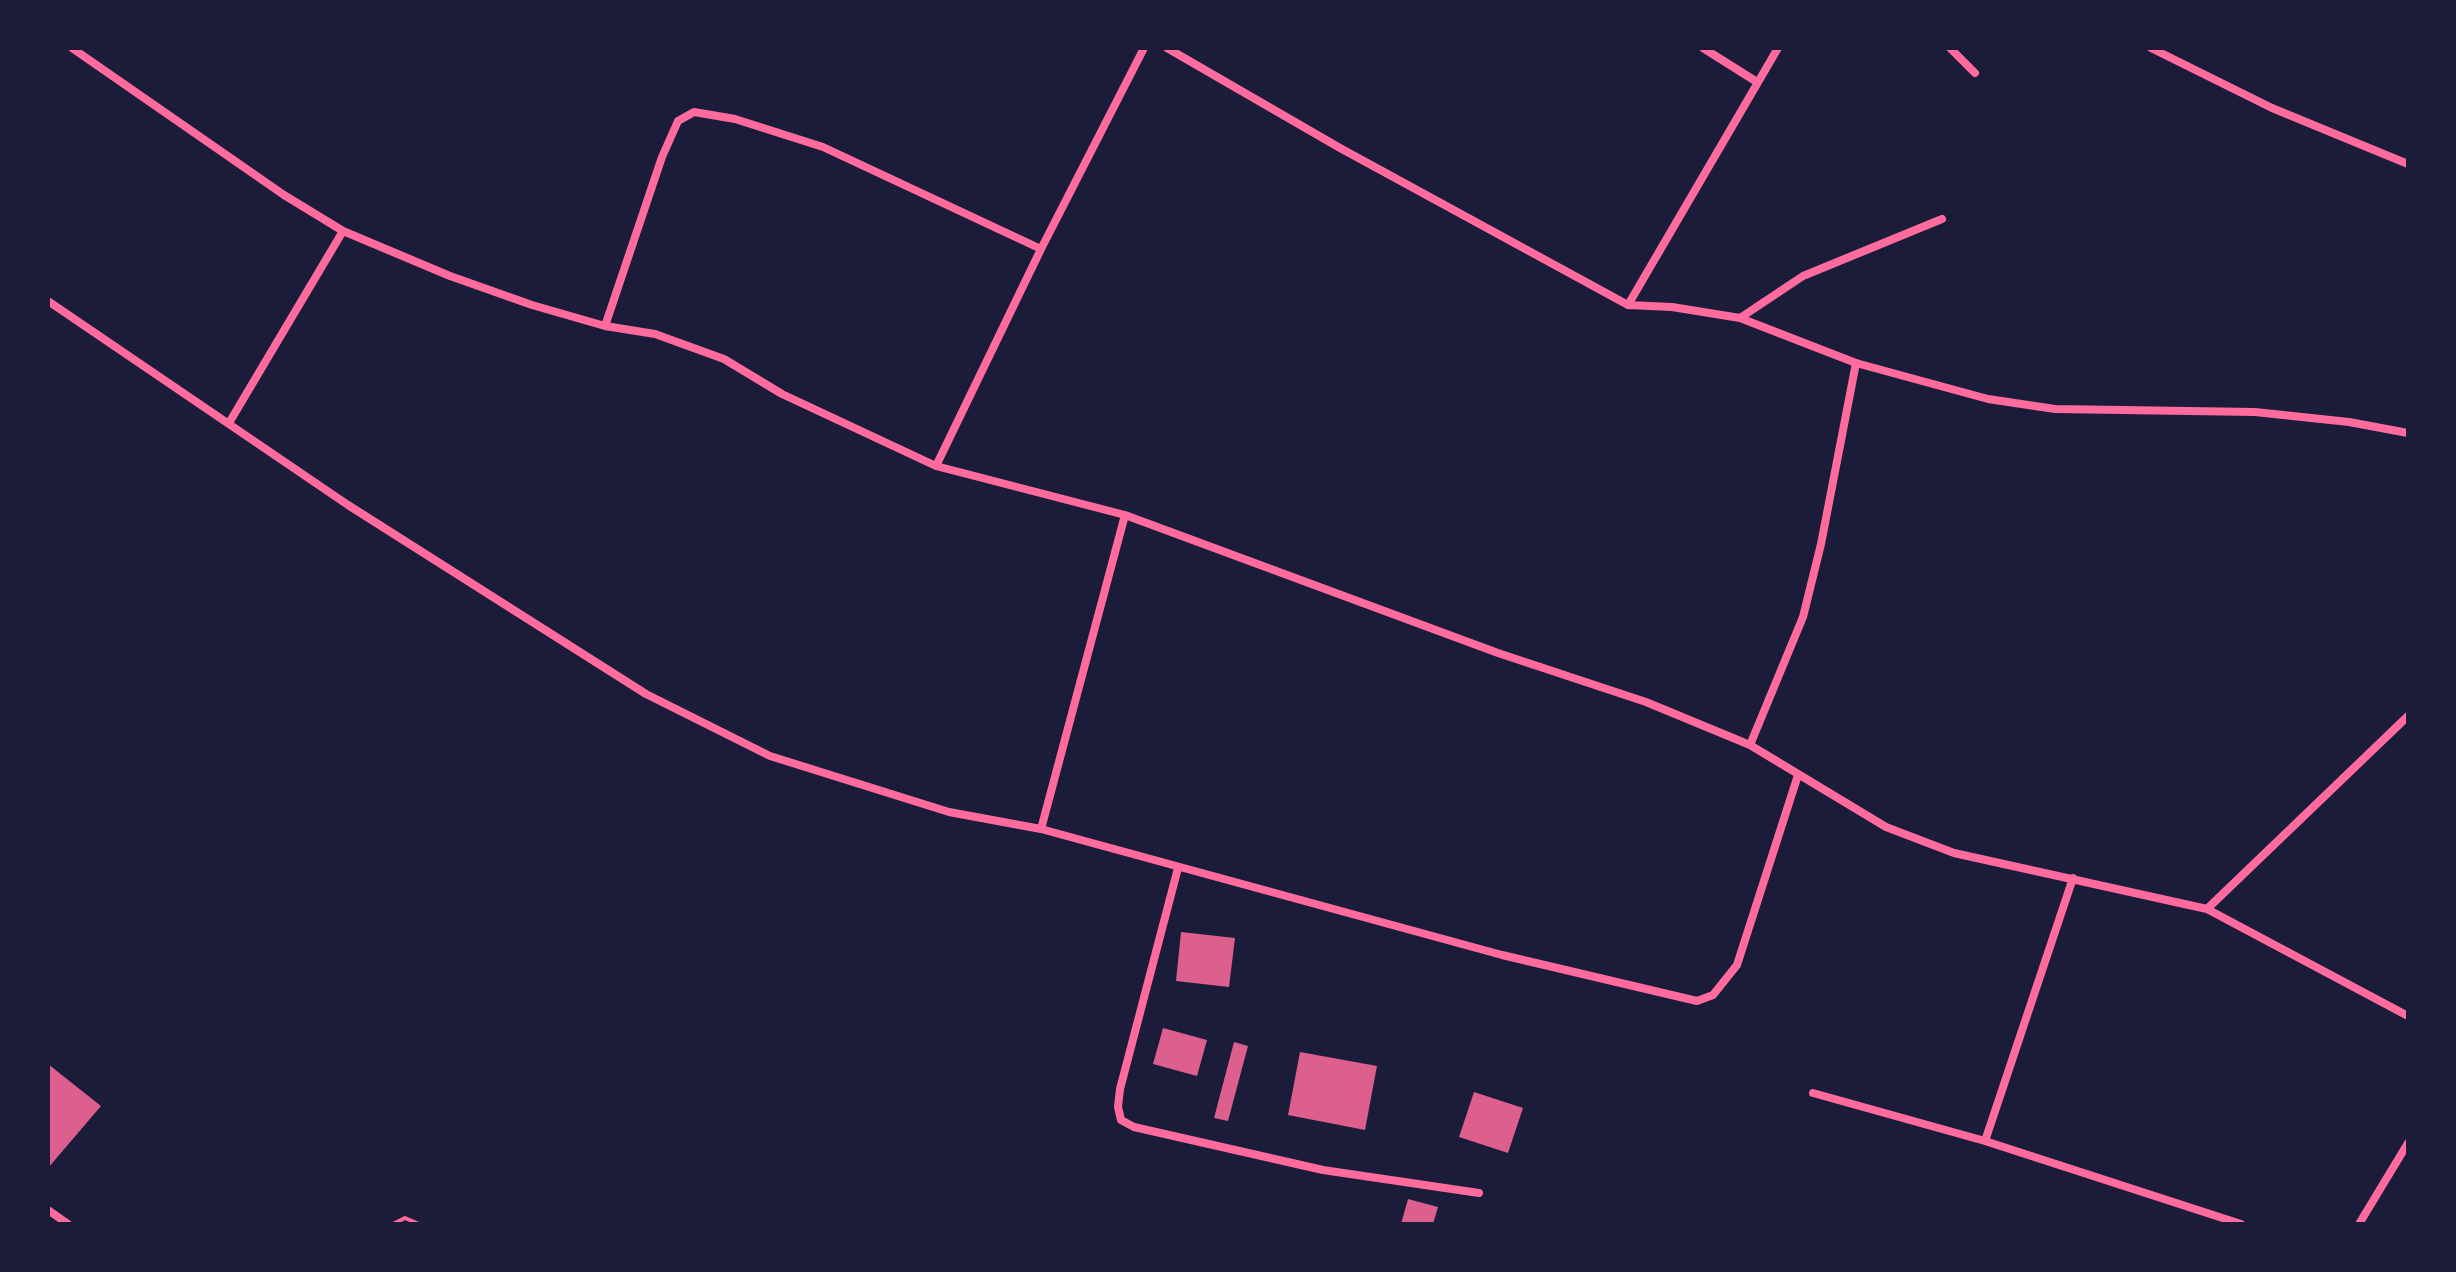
<!DOCTYPE html>
<style>
body{margin:0}
#map{position:relative;width:2456px;height:1272px;overflow:hidden;background:#1b1b3a;font-family:Quicksand,sans-serif}
canvas{display:block}
.frame{position:absolute;inset:0;border:50px solid #1b1b3a;pointer-events:none}
</style>
<div id="map">
<canvas width="2456" height="1272"></canvas>
<div class="frame"></div>
</div>
<script>
const ctx = document.querySelector('canvas').getContext('2d');
ctx.lineJoin = 'round';
function paint(path, color) {
  ctx.fillStyle = color;
  ctx.fill(path, 'evenodd');
}
function toPath(rows) {
  const path = new Path2D();
  for (const r of rows) {
    path.moveTo(r[0], r[1]);
    for (let i = 2; i < r.length; i += 2) path.lineTo(r[i], r[i + 1]);
  }
  return path;
}
function trace(path, color, width, dash) {
  ctx.strokeStyle = color;
  ctx.lineWidth = width;
  ctx.lineCap = dash ? 'butt' : 'round';
  ctx.setLineDash(dash || []);
  ctx.stroke(path);
}
paint(toPath([
 [1181,932,1235,938,1229,987,1176,981],
 [1163,1028,1207,1040,1197,1076,1153,1064],
 [1234,1042,1248,1046,1228,1121,1214,1118],
 [1300,1052,1377,1066,1365,1130,1288,1115],
 [48,1064,101,1106,48,1168],
 [1474,1092,1523,1108,1508,1153,1459,1137],
 [1408,1199,1438,1207,1433,1224,1401,1224]
]), '#dd5f8e');
trace(toPath([
 [393,1224,405,1218,419,1224]
]), '#ff6b9d', 4);
trace(toPath([
 [72,48,284,195,343,231,450,276,532,305,605,326,655,334,724,359,782,394,936,466,1125,515,1498,653,1646,702,1750,745,1886,827,1954,853,2207,909,2408,1016],
 [1167,48,1340,148,1628,305,1672,307,1740,318,1856,363,1988,399,2055,409,2255,412,2349,422,2408,433],
 [1703,48,1757,82],
 [1950,48,1975,73],
 [2151,48,2272,108,2408,164],
 [48,301,348,505,646,694,770,756,949,812,1041,829,1502,955,1697,1001,1713,995,1737,965,1798,775],
 [1628,305,1778,48],
 [1740,318,1803,276,1942,219],
 [605,326,662,157,678,121,694,112,735,119,823,147,1041,249],
 [229,423,343,231],
 [936,466,1041,249,1144,48],
 [1750,745,1803,617,1821,544,1856,363],
 [1041,829,1125,515],
 [1178,868,1120,1089,1118,1107,1121,1120,1134,1127,1323,1170,1479,1193],
 [2207,909,2408,716],
 [1813,1093,1985,1141,2241,1224],
 [1985,1141,2073,878],
 [48,1210,68,1224],
 [2359,1224,2408,1143]
]), '#ff6b9d', 8);
</script>
